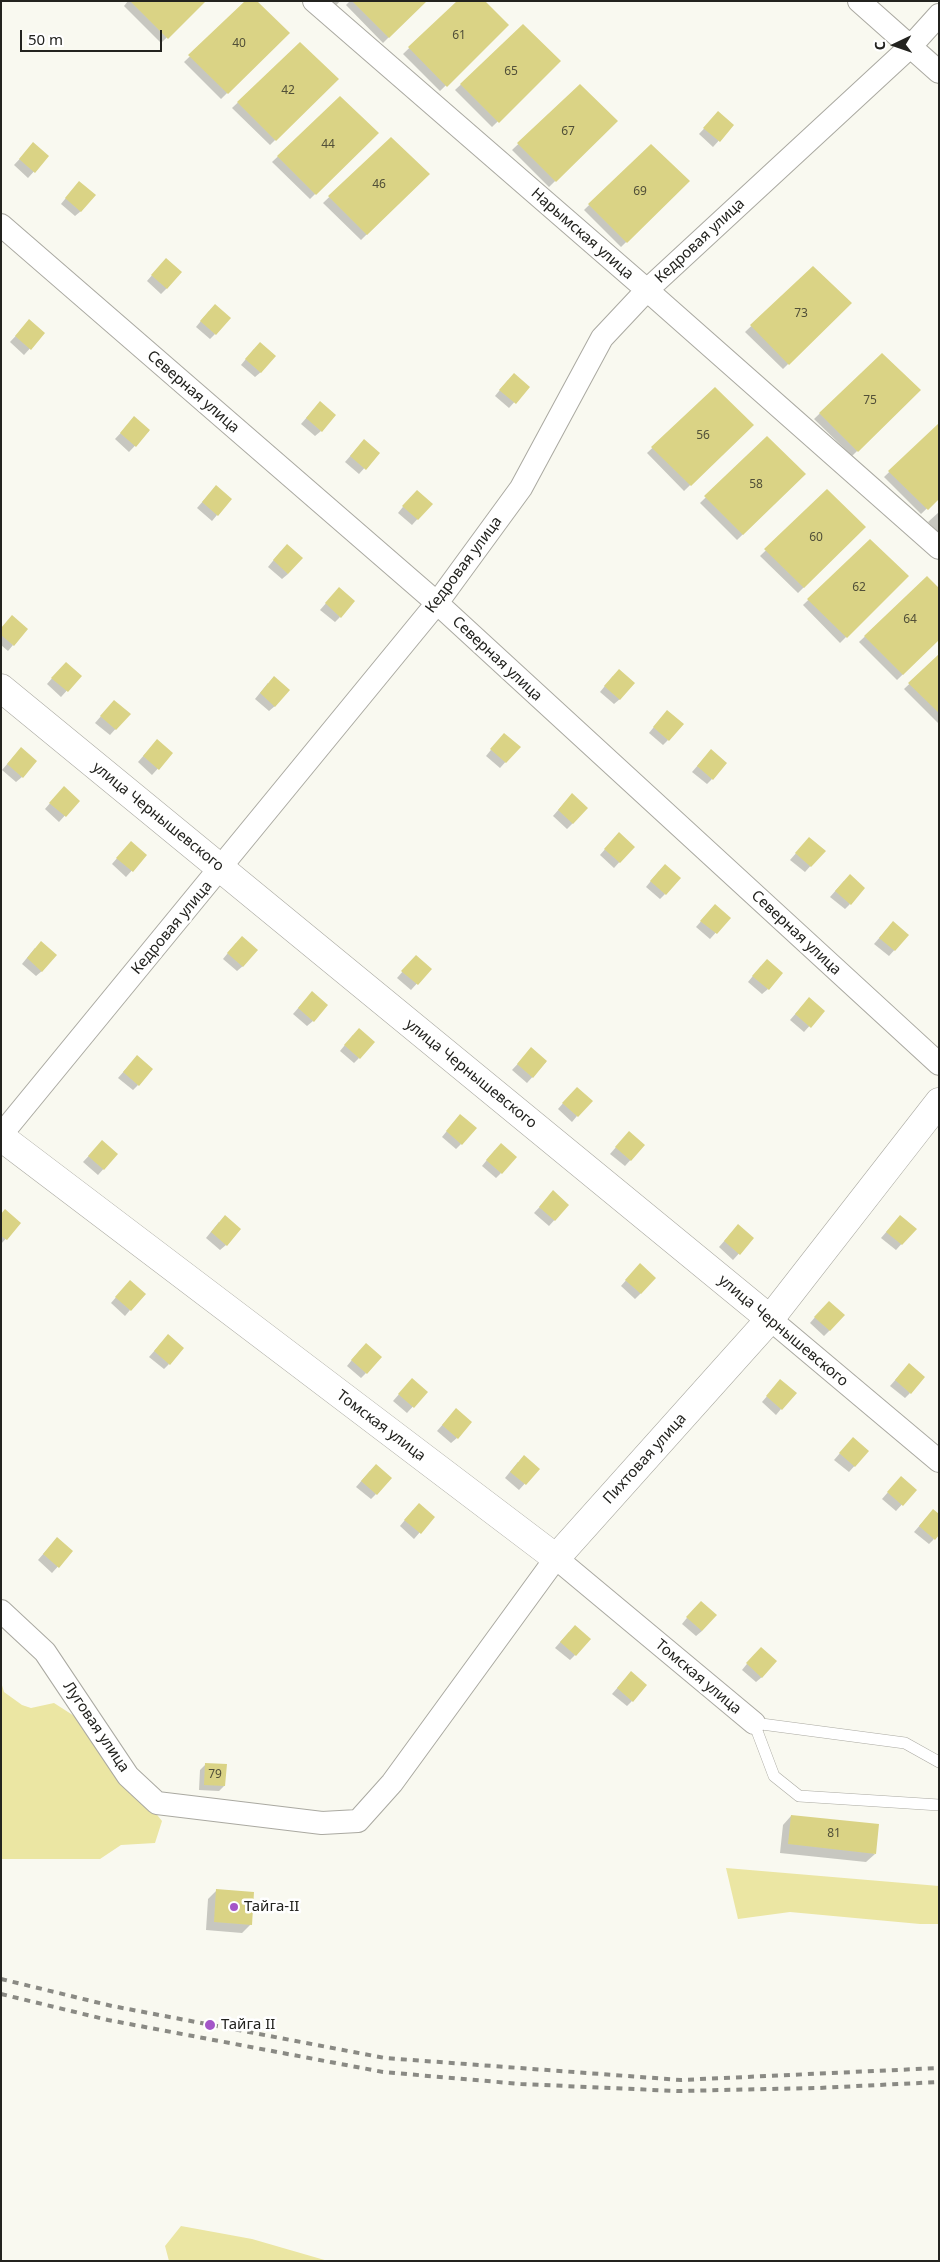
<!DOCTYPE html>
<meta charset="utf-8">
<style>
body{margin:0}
#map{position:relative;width:940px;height:2262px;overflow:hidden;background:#f9f9f0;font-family:"Noto Sans",sans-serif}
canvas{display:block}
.frame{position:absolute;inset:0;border:2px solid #23231f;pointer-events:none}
.north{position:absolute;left:870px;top:20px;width:50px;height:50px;-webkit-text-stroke:4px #fff;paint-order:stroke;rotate:267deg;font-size:14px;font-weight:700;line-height:20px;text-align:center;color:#23231f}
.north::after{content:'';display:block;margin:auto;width:18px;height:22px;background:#23231f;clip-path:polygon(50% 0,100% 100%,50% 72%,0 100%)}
.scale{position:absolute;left:20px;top:30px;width:142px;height:22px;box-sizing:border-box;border:2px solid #23231f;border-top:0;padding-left:6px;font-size:15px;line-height:18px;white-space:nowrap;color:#23231f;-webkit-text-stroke:4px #fff;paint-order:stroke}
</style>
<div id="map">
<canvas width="940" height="2262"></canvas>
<div class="frame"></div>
<div class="north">С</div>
<div class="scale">50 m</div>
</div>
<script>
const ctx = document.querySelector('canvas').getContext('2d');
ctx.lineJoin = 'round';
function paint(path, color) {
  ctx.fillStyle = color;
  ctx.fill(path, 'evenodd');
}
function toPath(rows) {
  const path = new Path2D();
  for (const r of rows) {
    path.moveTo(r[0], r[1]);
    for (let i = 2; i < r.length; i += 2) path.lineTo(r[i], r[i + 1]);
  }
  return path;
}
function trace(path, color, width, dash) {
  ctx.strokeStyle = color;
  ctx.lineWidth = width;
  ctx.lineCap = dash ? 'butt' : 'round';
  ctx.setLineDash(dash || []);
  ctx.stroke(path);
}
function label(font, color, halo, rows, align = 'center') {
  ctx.font = font + ' "Noto Sans",sans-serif';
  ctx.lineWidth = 5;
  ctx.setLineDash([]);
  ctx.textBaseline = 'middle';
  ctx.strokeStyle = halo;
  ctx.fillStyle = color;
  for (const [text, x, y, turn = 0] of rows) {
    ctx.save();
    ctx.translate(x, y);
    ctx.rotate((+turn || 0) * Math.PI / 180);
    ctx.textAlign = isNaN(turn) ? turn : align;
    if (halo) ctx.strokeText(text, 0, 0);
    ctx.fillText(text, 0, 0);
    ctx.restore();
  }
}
paint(toPath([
 [1,1682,4,1692,22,1705,31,1708,54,1703,82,1721,162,1821,155,1843,121,1845,100,1859,1,1859],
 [726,1868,939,1886,939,1924,920,1924,790,1912,738,1919],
 [181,2226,252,2239,328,2261,169,2261,165,2246]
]), '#ebe6a3');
paint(toPath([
 [128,1,204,1,161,43,124,6],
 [247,1,288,33,221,99,184,62],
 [327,1,340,1,334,8],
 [350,1,425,1,383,43,346,5],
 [458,1,508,25,440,91,403,54],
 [523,26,560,61,492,127,455,90],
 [300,44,337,79,270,145,232,108],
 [580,85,616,121,549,187,512,150],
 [340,98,377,133,310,199,272,162],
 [713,119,732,126,713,147,699,134],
 [391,138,428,174,361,240,323,203],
 [651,145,689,181,621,247,584,210],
 [28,150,47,157,28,178,14,165],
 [74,188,81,211,75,216,61,204],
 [160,266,167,288,161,294,147,281],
 [813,267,850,303,783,369,745,332],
 [209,311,215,334,210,339,196,327],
 [24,327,43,334,24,355,10,342],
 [254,349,261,372,255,377,241,365],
 [882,354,919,390,852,456,814,419],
 [508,380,528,387,509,408,495,396],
 [715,389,752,425,684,491,647,453],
 [315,408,321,431,315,436,301,424],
 [129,424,149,431,129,452,115,439],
 [939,424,939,497,921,514,884,477],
 [767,438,805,474,737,540,700,503],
 [359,446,378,453,359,474,345,462],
 [827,491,865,527,798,593,760,556],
 [211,492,217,515,212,521,197,508],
 [411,497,431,504,412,525,398,513],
 [939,512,939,533,928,522],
 [870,541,907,576,840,643,803,605],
 [281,551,288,574,282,579,268,567],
 [927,578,939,639,897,680,859,642],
 [334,594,340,617,335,622,320,610],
 [1,629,13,645,8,651,1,645],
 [939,656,939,724,904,689],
 [60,669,80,676,61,697,47,684],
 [613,676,620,699,614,704,600,692],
 [268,683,275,706,269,711,255,699],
 [109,707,129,714,110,735,95,723],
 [662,717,668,740,663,745,649,733],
 [499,740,519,747,500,768,486,756],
 [152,746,172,753,152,775,138,762],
 [16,754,22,777,16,782,2,770],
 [706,756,712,779,707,784,692,772],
 [58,794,78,801,59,822,45,809],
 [566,801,573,823,567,829,553,816],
 [613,840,633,847,614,868,600,855],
 [804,844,824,851,805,872,790,860],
 [125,849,145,856,126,877,112,864],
 [659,871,665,894,660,899,646,887],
 [844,881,850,904,845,909,830,897],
 [710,911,729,918,710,939,696,927],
 [888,928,908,935,889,956,874,944],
 [236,943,243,966,237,971,223,959],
 [35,948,42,971,36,976,22,964],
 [411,962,430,969,411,990,397,978],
 [761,966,768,989,762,994,748,982],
 [307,998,313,1021,307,1026,293,1014],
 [804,1004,823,1011,804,1032,790,1020],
 [353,1035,359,1058,354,1063,340,1051],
 [526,1055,546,1062,527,1083,512,1070],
 [132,1062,138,1085,133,1090,118,1078],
 [571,1094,577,1116,572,1122,558,1109],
 [455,1121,461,1144,456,1149,442,1137],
 [624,1138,644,1145,625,1166,610,1154],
 [97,1147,117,1154,98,1175,83,1162],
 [495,1150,501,1173,496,1178,482,1166],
 [548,1198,568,1205,549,1226,534,1213],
 [1,1215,19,1224,1,1244],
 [219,1222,226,1245,220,1250,206,1238],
 [895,1222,915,1229,896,1250,881,1238],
 [733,1231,753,1238,733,1260,719,1247],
 [634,1271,641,1293,635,1299,621,1286],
 [124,1288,130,1310,125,1316,111,1303],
 [823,1308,830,1330,824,1336,810,1323],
 [163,1341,169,1364,164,1369,149,1357],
 [360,1350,366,1373,361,1378,347,1366],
 [904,1370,910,1393,905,1398,890,1386],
 [407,1385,426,1392,407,1413,393,1401],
 [775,1387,781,1409,776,1415,762,1402],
 [451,1415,457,1438,451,1443,437,1431],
 [848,1444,868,1451,849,1472,834,1460],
 [518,1462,538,1469,519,1490,505,1478],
 [370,1471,376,1494,371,1499,356,1487],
 [896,1483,915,1490,896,1511,882,1499],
 [413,1510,433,1517,414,1539,400,1526],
 [928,1516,934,1539,929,1544,914,1532],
 [51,1545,71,1552,52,1573,38,1560],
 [695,1608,702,1631,696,1636,682,1624],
 [569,1632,575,1655,570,1660,555,1648],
 [755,1654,762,1677,756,1682,742,1670],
 [626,1678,632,1701,627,1706,612,1694],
 [206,1764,224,1786,219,1791,199,1790,200,1770],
 [791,1816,875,1854,866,1862,780,1853,783,1825],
 [217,1890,251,1924,242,1933,206,1930,208,1899]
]), '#0003');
paint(toPath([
 [130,1,206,1,168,39],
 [245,1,257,1,290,33,228,94,188,55],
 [352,1,427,1,389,38],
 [457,1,485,1,509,25,447,87,408,47],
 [523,24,561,61,499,123,460,84],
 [300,42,339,79,276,141,237,102],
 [580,84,618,121,556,182,517,143],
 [340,96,379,133,316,195,277,156],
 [718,111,734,125,720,142,703,128],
 [391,137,430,174,367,235,328,196],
 [33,142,49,156,35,173,19,159],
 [651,144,690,181,627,243,588,204],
 [79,181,96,195,81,212,65,198],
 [166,258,182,272,167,289,151,275],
 [813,266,852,303,789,365,750,325],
 [215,304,231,318,216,335,200,321],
 [29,319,45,333,31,350,15,336],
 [260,342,276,356,261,373,245,359],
 [882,353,921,390,858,452,819,413],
 [514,373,530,387,516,404,499,390],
 [715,387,754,425,691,486,651,447],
 [320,401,336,415,322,432,306,418],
 [134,416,150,430,136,447,120,433],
 [939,423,939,499,928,510,888,471],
 [767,436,806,474,743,535,704,496],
 [364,439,380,453,366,470,350,456],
 [216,485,232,499,218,516,202,502],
 [827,489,866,527,804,588,764,549],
 [417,490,433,504,418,520,402,506],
 [870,539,909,576,847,638,807,599],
 [287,544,303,558,288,574,273,560],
 [927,576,939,588,939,640,903,675,864,636],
 [339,587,355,601,341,618,325,603],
 [12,615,28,629,14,646,1,635,1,628],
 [939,654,939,713,908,683],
 [66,662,82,676,68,692,51,678],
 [619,669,635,683,620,700,604,686],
 [274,676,290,690,275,707,260,693],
 [114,700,131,714,116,730,100,716],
 [667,710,684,724,669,741,653,727],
 [504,733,521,747,506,763,490,749],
 [157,739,173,753,159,770,143,756],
 [21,747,37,761,23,778,7,764],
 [711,749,727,763,713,780,697,766],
 [64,786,80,801,66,817,49,803],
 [572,793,588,808,573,824,558,810],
 [619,832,635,847,620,863,604,849],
 [809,837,826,851,811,867,795,853],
 [131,841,147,855,133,872,116,858],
 [665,864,681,878,666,895,650,881],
 [850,874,865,888,851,905,835,891],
 [715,904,731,918,717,934,700,921],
 [893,921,909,935,895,951,879,938],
 [242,936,258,950,243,967,227,953],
 [41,941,57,955,42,972,27,958],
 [416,955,432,969,418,985,401,971],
 [767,959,783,973,769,990,752,976],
 [312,991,328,1005,314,1022,298,1008],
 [809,997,825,1011,811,1028,795,1014],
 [359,1028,375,1042,360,1059,344,1045],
 [531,1047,547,1061,533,1078,517,1064],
 [137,1055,153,1069,139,1086,123,1072],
 [577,1087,593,1101,578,1117,562,1103],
 [460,1114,477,1128,462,1145,446,1131],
 [629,1131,645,1145,631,1161,615,1147],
 [102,1140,118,1154,104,1170,88,1156],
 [501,1143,517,1157,502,1174,486,1160],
 [553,1190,569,1205,555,1221,539,1207],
 [5,1209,21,1223,7,1240,1,1236,1,1214],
 [225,1215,241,1229,227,1246,211,1232],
 [900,1215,917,1229,902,1245,886,1232],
 [738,1224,754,1238,740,1255,724,1241],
 [640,1263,656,1278,641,1294,625,1280],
 [130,1280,146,1294,131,1311,115,1297],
 [829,1301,845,1315,830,1331,814,1317],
 [168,1334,184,1348,170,1365,154,1351],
 [366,1343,382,1357,367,1374,351,1360],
 [909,1363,925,1377,911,1394,895,1380],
 [412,1378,428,1392,414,1408,398,1394],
 [780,1379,797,1393,782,1410,766,1396],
 [456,1408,472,1422,458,1439,442,1425],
 [853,1437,869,1451,855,1467,839,1453],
 [524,1455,540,1469,526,1485,510,1472],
 [376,1464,392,1478,377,1495,361,1481],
 [901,1476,917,1490,903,1506,887,1492],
 [419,1503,435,1517,421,1534,404,1520],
 [933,1509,939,1514,939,1535,935,1540,919,1526],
 [57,1537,73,1551,59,1568,43,1554],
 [701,1601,717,1615,702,1631,686,1617],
 [575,1625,591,1639,576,1656,560,1642],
 [761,1647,777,1661,762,1678,746,1663],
 [631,1671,647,1685,633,1702,617,1688],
 [205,1763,227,1764,225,1786,204,1785],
 [791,1815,879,1824,876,1854,788,1844],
 [216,1889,254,1892,252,1925,214,1922]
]), '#dad385');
const lane = toPath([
 [939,1762,905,1743,754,1723,774,1776,799,1796,939,1805]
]);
const street = toPath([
 [314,1,647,290,939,548],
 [859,1,939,72],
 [1,225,437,603,939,1064],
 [1,1135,437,603,521,488,602,338,647,290,911,46,939,15],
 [770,1319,939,1461],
 [1,1611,45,1652,128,1776,157,1803,322,1823,358,1821,392,1783,556,1558,754,1723]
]);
const secondary = toPath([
 [1,688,770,1319],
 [1,1137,556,1558,770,1319,939,1102]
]);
trace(lane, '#aaa9a1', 12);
trace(street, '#aaa9a1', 24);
trace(secondary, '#aaa9a1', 29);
trace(lane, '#fff', 11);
trace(street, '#fff', 22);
trace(secondary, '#fff', 28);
trace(toPath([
 [1,1979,112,2006,385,2058,681,2080,939,2068],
 [1,1994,108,2020,383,2072,521,2084,677,2091,818,2088,939,2082]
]), '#8a8a84', 4, [6, 6]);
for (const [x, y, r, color] of [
 [234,1907,5,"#a456c8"],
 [210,2025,6,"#a456c8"]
]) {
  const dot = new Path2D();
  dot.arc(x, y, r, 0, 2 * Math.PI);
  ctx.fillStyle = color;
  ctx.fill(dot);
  trace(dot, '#fff', 2);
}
label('12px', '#514f38', null, [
 ["61",459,36],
 ["40",239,44],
 ["65",511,72],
 ["42",288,91],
 ["67",568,132],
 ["44",328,145],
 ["46",379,185],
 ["69",640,192],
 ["73",801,314],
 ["75",870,401],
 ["56",703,436],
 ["58",756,485],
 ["60",816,538],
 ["62",859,588],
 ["64",910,620],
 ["79",215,1775],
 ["81",834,1834]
]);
label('15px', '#23231f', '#fff', [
 ["Нарымская улица",582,234,41],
 ["Кедровая улица",700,241,-43],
 ["Северная улица",193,392,41],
 ["Кедровая улица",464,565,-53],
 ["Северная улица",497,659,43],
 ["улица Чернышевского",158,817,39],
 ["Кедровая улица",172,928,-50],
 ["Северная улица",796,933,43],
 ["улица Чернышевского",471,1074,39],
 ["улица Чернышевского",783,1331,40],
 ["Томская улица",381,1426,37],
 ["Пихтовая улица",645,1459,-48],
 ["Томская улица",698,1677,40],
 ["Луговая улица",96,1727,56]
]);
label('15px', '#23231f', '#fff', [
 ["Тайга-II",244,1907],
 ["Тайга II",221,2025]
], 'left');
</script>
